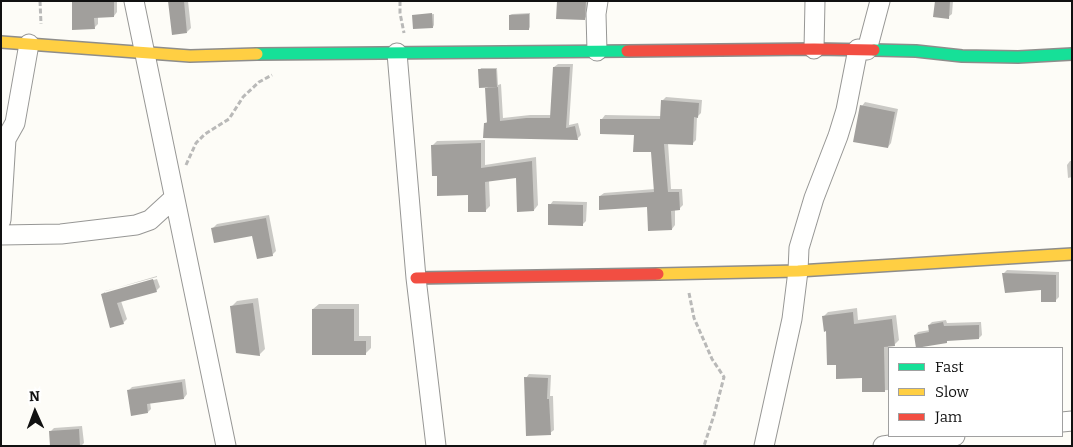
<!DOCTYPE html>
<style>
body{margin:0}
#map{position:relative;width:1073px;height:447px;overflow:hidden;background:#fdfcf7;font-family:Bitter,serif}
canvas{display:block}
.frame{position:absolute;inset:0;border:2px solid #111;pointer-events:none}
.legend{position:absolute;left:888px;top:347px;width:175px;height:90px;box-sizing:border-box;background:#fff;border:1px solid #a0a0a0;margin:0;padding:6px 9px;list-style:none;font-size:15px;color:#111}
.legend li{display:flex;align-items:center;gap:10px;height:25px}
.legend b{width:25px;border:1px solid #a0a0a0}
.north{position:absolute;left:10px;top:387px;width:50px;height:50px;-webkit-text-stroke:4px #fff;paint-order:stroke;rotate:358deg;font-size:14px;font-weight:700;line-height:20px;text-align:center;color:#111}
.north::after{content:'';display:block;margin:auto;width:18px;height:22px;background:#111;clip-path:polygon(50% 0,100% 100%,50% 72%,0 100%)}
</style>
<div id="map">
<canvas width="1073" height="447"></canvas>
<div class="frame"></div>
<ul class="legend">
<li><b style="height:6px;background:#16e098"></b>Fast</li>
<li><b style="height:6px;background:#ffcf43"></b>Slow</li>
<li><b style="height:6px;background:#f24e42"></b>Jam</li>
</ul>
<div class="north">N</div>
</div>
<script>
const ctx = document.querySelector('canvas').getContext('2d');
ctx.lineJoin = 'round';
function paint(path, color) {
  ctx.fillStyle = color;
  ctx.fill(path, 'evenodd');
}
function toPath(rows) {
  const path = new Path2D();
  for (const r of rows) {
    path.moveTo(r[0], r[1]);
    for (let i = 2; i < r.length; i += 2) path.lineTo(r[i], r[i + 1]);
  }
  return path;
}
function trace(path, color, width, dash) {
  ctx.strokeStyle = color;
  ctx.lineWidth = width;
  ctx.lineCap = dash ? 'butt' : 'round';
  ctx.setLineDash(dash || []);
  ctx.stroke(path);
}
paint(toPath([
 [73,1,117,1,117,12,114,16,98,16,98,24,94,28],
 [170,1,188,1,191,28,187,32],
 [558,1,589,1,588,15,584,19],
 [936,1,953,1,952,14,948,17],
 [530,13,530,27,529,29,510,15,512,14],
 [434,14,434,25,433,27,414,16],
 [558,64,573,64,569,125,578,123,581,135,577,139,485,123,488,121,486,89,489,86,480,70,481,68,497,68,498,85,501,84,503,118,530,115,552,115,554,67],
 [666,97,702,100,701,113,697,117,696,140,692,144,668,143,671,189,682,189,683,205,679,209,675,209,675,225,672,229,649,206,600,196,604,193,655,189,652,150,635,133,602,119,605,115,661,116,662,101],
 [865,102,898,109,891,143,888,147,862,106],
 [485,140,485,165,536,157,538,205,534,210,517,176,489,180,490,206,485,211,469,193,438,175,433,145,437,141],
 [1070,161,1072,161,1072,177,1068,178,1067,165],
 [553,201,587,202,586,221,582,225,550,205],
 [269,215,276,251,272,255,253,234,213,228,217,224],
 [1007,270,1059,272,1059,297,1055,301,1042,288,1003,274],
 [157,276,157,277,105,291,106,291],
 [157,279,160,287,156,291,121,301,127,319,123,323,102,294,105,292,105,294],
 [258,298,265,349,259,355,231,307,237,301],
 [319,304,359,304,359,336,371,336,371,348,366,353,313,309],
 [857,308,858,320,896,315,899,340,894,345,888,345,889,390,864,391,864,377,837,363,823,317,828,312],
 [946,320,947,323,981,322,982,335,979,338,915,335,918,332,930,330,929,325,932,322],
 [529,374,551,375,550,396,553,396,554,430,550,433,526,378],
 [185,379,187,394,184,398,150,402,151,409,148,412,129,390,132,387],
 [82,426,84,443,81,446,51,446,50,432,54,428]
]), '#0003');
paint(toPath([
 [72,1,114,1,114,17,94,18,95,29,72,30],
 [168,1,184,1,187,33,172,35],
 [557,1,586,1,585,20,556,19],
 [935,1,950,1,949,19,933,17],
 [432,13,433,28,413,29,412,15],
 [529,14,529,30,509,30,509,15],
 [553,67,570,67,566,128,575,126,578,140,483,138,484,123,487,123,485,88,498,87,500,121,526,118,550,118],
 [478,69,496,69,497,87,479,88],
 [661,100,699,103,698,118,694,117,693,145,664,144,668,192,679,192,680,210,671,211,672,230,648,231,647,207,599,210,599,196,654,192,651,152,633,152,634,135,600,134,600,119,660,119],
 [860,105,895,112,888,148,853,142],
 [481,143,481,168,532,161,534,211,517,212,516,178,485,182,486,212,468,212,468,195,437,196,437,176,432,176,431,145],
 [548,204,583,205,583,226,548,225],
 [266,218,273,256,257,259,252,236,214,243,211,228],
 [1002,273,1056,275,1056,302,1041,302,1041,290,1005,293],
 [153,279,157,292,117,303,124,324,110,328,101,294],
 [253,303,260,356,236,353,230,306],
 [312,309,354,309,354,341,366,341,366,355,312,355],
 [853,312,854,324,892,319,895,346,884,347,885,392,862,392,862,378,836,379,836,365,827,365,826,331,824,332,822,316],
 [943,322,944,326,979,325,979,339,947,341,947,343,916,348,914,335,929,332,928,325],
 [524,377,548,378,547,399,549,399,551,435,526,436],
 [182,382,184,399,147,404,148,413,131,416,127,390],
 [79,429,80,446,50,446,49,431]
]), '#a19f9c');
const street = toPath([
 [134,1,226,446],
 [814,49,815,1],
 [867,50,880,1],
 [597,51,596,14,598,1],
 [397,53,416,278,436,446],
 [1,220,6,139,15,123,29,44],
 [1,235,61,234,136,225,150,220,174,198],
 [1062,422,1072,421],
 [764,446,792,319,798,271,799,248,814,198,838,136,846,110,858,49],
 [883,446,955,436]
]);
const fast = toPath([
 [874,50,916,51,962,56,1018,57,1072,54],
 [257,54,627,51]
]);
const slow = toPath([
 [1,42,190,56,257,54],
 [658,274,798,271,1072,254]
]);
const jam = toPath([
 [627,51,814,49,874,50],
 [416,278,658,274]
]);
trace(street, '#979795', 21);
trace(fast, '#8e8d8b', 14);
trace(slow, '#8e8d8b', 14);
trace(jam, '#8e8d8b', 14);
trace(toPath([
 [40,1,41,24],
 [400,1,400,13,404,33],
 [186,165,196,143,205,134,229,119,243,97,259,82,272,75],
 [689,293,694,318,712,359,724,377,714,415,704,446]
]), '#b9b9b8', 3, [5, 2.5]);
trace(street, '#fffffe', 19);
trace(fast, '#16e098', 11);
trace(slow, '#ffcf43', 11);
trace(jam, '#f24e42', 11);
</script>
